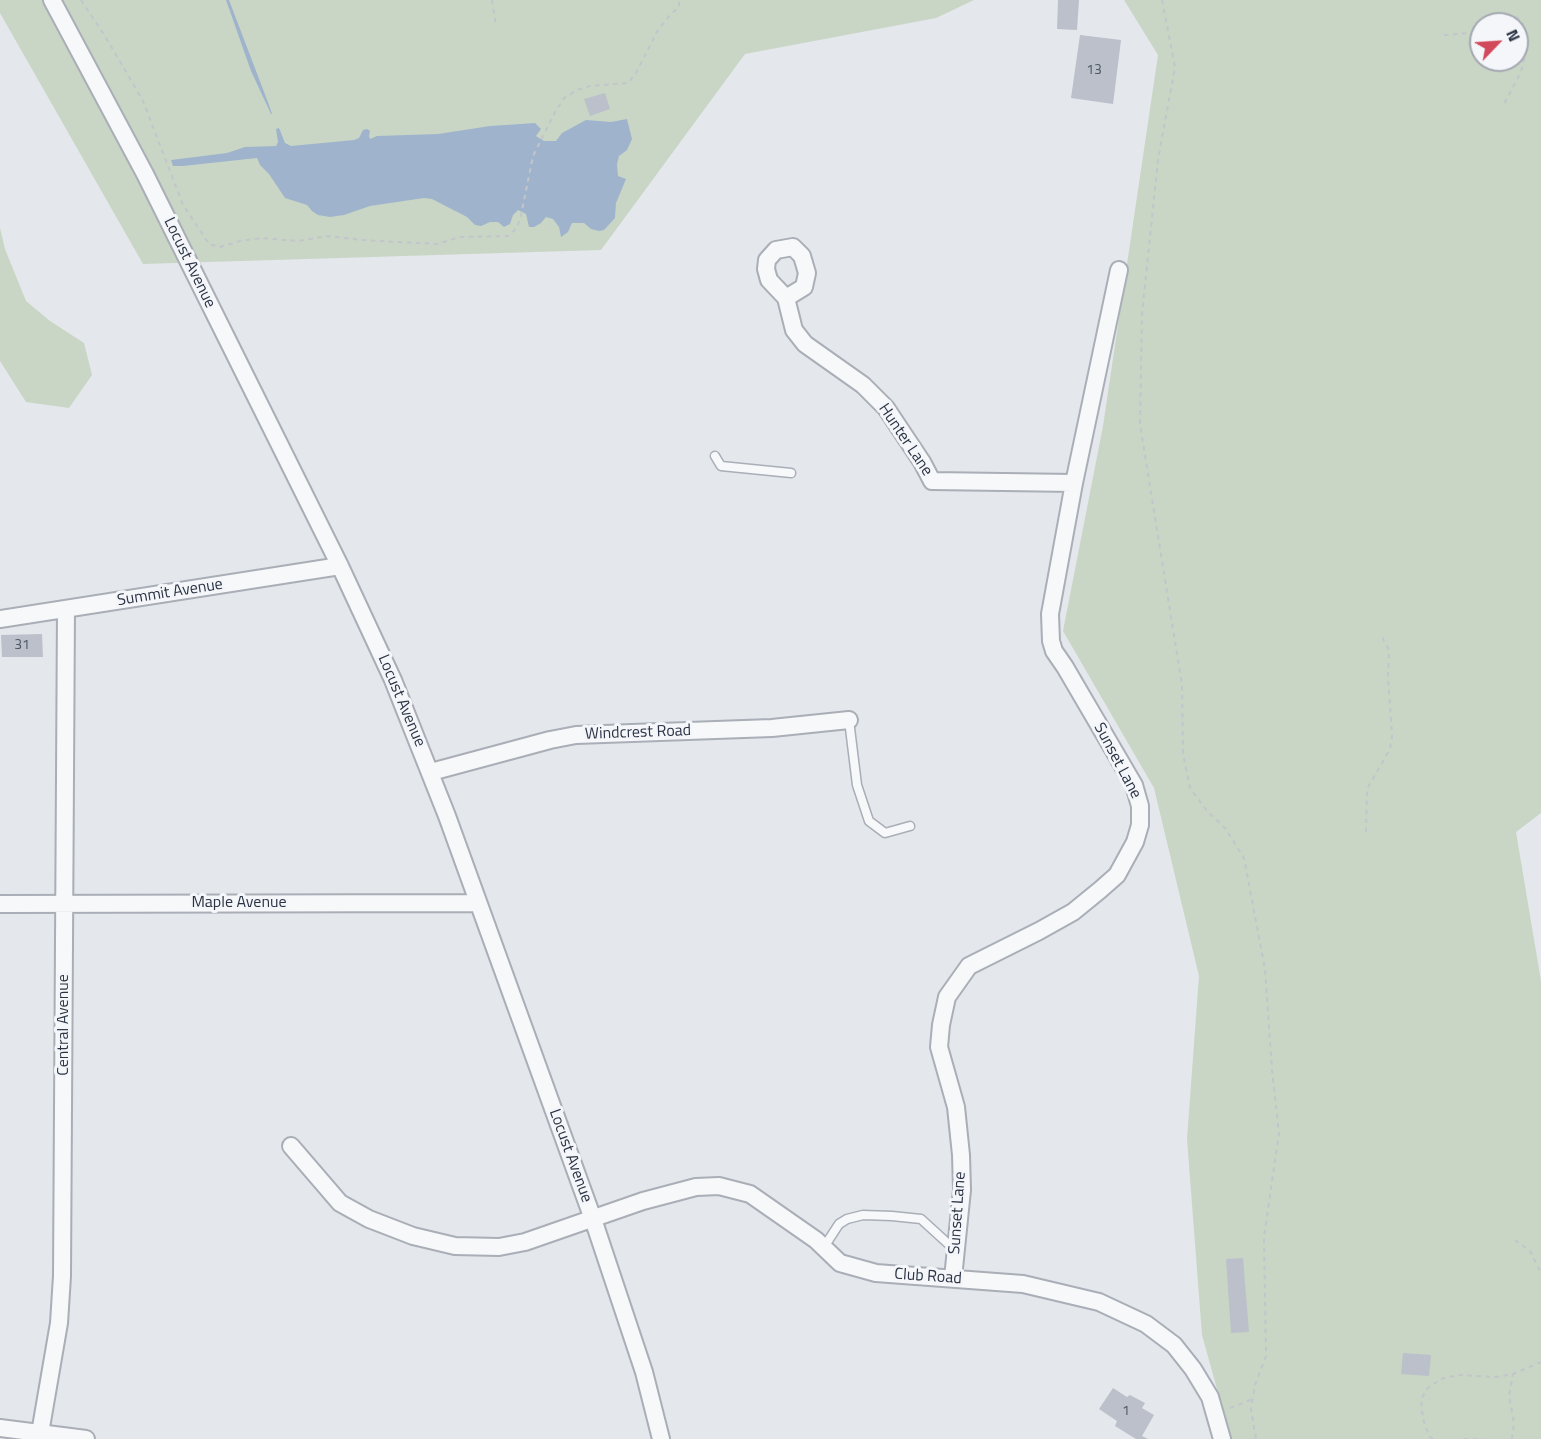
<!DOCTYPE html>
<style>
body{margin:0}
#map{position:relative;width:1541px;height:1439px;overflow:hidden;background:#e4e7ec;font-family:"Titillium Web",sans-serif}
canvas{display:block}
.north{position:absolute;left:1469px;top:12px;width:60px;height:60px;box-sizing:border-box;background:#f4f6f9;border:2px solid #a4a8b1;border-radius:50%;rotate:65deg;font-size:16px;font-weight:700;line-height:24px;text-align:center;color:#2b3445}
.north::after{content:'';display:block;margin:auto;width:21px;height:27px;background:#d1495b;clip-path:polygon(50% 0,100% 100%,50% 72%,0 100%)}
</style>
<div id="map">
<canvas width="1541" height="1439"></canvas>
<div class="north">N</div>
</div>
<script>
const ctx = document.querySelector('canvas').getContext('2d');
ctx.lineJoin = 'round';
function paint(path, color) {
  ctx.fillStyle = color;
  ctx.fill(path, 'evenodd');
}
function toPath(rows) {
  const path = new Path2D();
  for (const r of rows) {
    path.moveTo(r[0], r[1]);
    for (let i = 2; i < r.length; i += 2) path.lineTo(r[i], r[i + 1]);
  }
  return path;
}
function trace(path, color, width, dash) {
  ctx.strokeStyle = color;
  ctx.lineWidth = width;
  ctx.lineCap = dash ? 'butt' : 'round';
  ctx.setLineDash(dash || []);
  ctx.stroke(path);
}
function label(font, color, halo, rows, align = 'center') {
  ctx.font = font + ' "Titillium Web",sans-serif';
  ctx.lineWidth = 6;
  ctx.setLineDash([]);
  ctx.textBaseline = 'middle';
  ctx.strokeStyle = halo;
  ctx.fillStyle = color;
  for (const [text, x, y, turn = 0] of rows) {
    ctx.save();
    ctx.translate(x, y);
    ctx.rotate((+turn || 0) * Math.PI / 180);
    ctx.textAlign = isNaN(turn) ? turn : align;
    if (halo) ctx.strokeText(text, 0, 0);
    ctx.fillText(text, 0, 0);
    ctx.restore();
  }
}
paint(toPath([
 [0,0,974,0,936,18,745,54,601,250,143,264,0,13],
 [1124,0,1541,0,1541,813,1516,832,1541,981,1541,1439,1231,1439,1202,1335,1187,1139,1199,976,1154,788,1063,631,1103,426,1158,55],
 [1481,24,1517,24,1517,60,1481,60],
 [0,228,5,249,26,301,50,321,84,343,92,375,69,408,26,402,0,361]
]), '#c9d6c5');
paint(toPath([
 [226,0,229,0,269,105,272,114,271,114,251,71],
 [627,119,632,139,627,150,619,156,617,164,618,176,626,179,616,203,615,218,604,230,599,231,591,229,584,223,572,223,568,232,561,237,559,227,553,219,546,217,541,223,534,227,529,227,526,214,518,210,513,215,510,224,504,227,498,222,490,222,481,226,475,225,467,217,432,199,424,198,370,206,344,215,330,217,318,215,312,211,307,205,285,198,269,174,260,165,257,158,183,166,173,166,171,160,227,153,245,147,276,146,278,142,276,129,279,128,285,143,291,146,354,140,359,138,363,130,367,129,370,131,369,136,370,139,377,136,438,134,490,126,535,123,541,129,536,136,544,141,556,141,562,133,586,120,611,122]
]), '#9fb4cc');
paint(toPath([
 [1058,0,1079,0,1077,30,1057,29],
 [1080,35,1121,40,1113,104,1071,98],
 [605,93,610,109,590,116,584,99],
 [42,634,43,657,2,657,1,635],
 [1243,1258,1249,1332,1231,1333,1226,1259],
 [1403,1353,1431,1355,1429,1376,1401,1374],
 [1113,1388,1127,1397,1130,1395,1145,1403,1142,1408,1154,1415,1142,1436,1148,1439,1136,1439,1115,1426,1117,1421,1099,1409]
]), '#bbc0ca');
const service = toPath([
 [715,456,721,466,791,473],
 [849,720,857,785,869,821,885,833,910,826],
 [824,1247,839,1224,847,1219,863,1215,892,1216,921,1219,955,1250]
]);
const minor = toPath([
 [52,0,145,174,340,566,393,680,447,816,593,1219,644,1372,661,1439],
 [786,298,804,287,807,273,802,256,793,247,776,250,767,260,766,269,769,280,786,298,794,330,805,344,863,385,886,408,922,462,932,481,1074,483],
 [0,619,340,566],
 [431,772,550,740,576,735,772,728,849,720],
 [0,904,478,903],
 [291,1146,340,1203,369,1219,413,1236,455,1246,499,1247,525,1242,643,1201,696,1187,719,1186,750,1194,816,1240,840,1263,876,1273,1023,1284,1099,1302,1146,1324,1174,1345,1193,1369,1210,1397,1222,1439],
 [953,1278,962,1190,961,1155,956,1107,939,1047,941,1025,947,997,969,966,1039,931,1073,912,1100,890,1117,875,1135,842,1140,825,1140,806,1134,785,1065,667,1054,651,1051,641,1050,614,1074,483,1119,270],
 [0,1428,86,1439],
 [39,1439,59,1323,62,1276,66,609]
]);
trace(service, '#a9aeb7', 11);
trace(minor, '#a9aeb7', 20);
trace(toPath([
 [81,0,105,36,143,101,183,205,209,244,220,247,240,241,262,238,298,241,328,236,361,240,437,244,460,237,508,236,517,228,521,215,533,156,555,112,564,98,577,90,590,86,628,83,636,73,658,30,670,15,679,7,679,0],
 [492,0,496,26],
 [1162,0,1175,67,1158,160,1142,314,1140,424,1182,685,1183,754,1190,788,1207,811,1225,828,1244,858,1265,969,1272,1070,1279,1133,1264,1237,1266,1356,1255,1385,1251,1409,1256,1439],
 [1499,24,1516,17,1522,22,1527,47,1521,72,1504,104],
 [1444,35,1481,32],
 [1366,832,1367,789,1390,749,1392,736,1388,677,1389,650,1381,635],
 [1515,1240,1530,1251,1541,1273],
 [1230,1408,1253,1399],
 [1433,1439,1429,1436,1423,1419,1421,1399,1428,1388,1441,1379,1458,1375,1496,1377,1513,1374,1541,1362],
 [1464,1439,1483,1439],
 [1512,1439,1514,1423,1509,1396,1513,1374]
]), '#c2c5cb', 2, [4.5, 4.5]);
trace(service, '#f7f8fa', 8);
trace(minor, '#f7f8fa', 16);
label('14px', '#4f5766', null, [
 ["13",1094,71],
 ["31",22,646],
 ["1",1126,1412]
]);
label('16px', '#2b3445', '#f4f6f9', [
 ["Locust Avenue",189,263,64],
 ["Hunter Lane",905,440,56],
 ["Summit Avenue",170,593,-9],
 ["Locust Avenue",401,701,67],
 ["Windcrest Road",638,733,-2],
 ["Sunset Lane",1117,761,62],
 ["Maple Avenue",239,903],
 ["Central Avenue",64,1025,-90],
 ["Locust Avenue",570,1156,70],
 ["Sunset Lane",958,1213,-86],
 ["Club Road",928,1277,4]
]);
</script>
